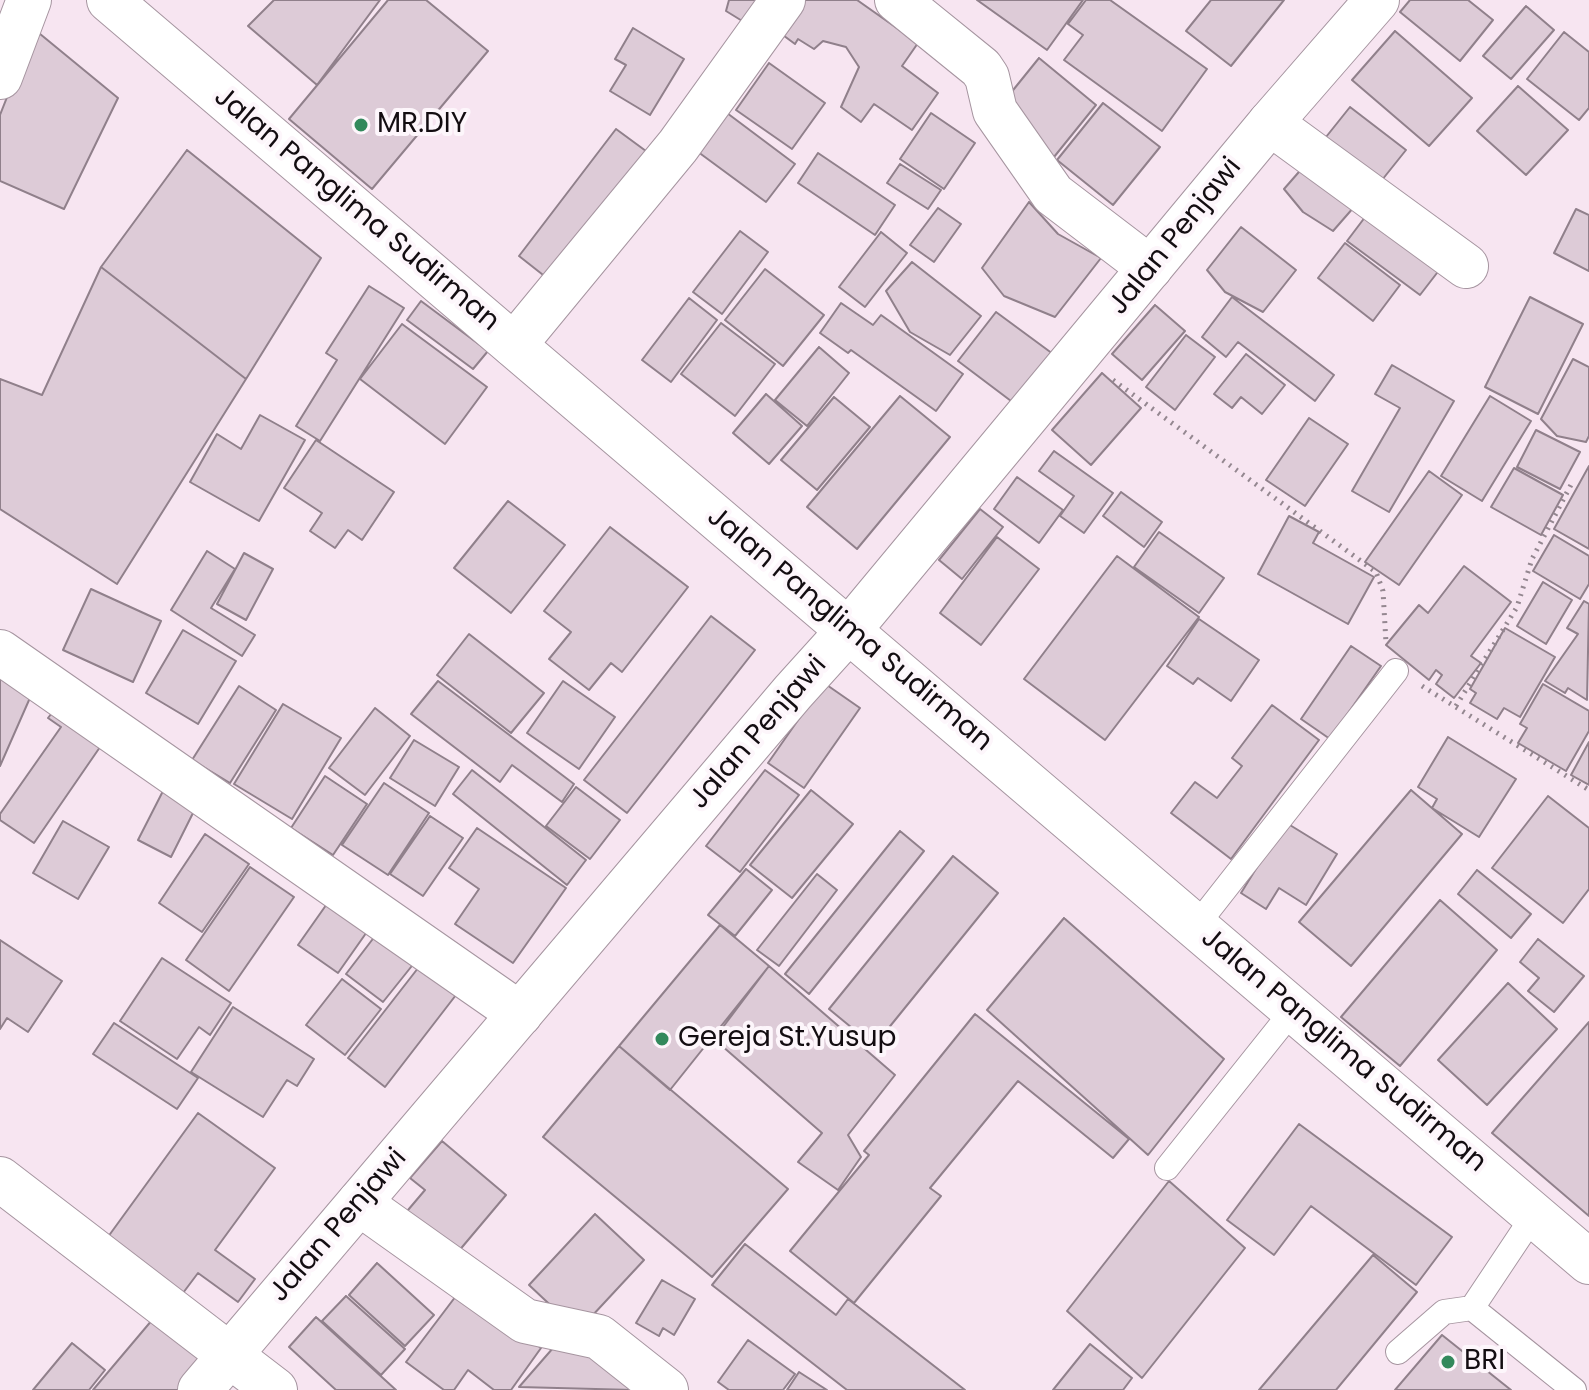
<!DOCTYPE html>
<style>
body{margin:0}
canvas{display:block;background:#f7e5f1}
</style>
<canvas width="1589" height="1390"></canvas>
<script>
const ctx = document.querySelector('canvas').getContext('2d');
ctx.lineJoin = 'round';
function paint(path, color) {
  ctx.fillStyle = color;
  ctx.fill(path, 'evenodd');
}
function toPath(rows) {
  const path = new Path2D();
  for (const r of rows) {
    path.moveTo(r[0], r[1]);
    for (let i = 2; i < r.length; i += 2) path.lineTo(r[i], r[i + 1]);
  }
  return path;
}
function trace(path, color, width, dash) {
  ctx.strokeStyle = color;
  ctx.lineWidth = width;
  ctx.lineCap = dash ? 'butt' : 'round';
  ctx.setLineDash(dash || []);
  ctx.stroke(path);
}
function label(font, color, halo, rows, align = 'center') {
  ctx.font = font + ' Poppins,sans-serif';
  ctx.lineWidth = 8;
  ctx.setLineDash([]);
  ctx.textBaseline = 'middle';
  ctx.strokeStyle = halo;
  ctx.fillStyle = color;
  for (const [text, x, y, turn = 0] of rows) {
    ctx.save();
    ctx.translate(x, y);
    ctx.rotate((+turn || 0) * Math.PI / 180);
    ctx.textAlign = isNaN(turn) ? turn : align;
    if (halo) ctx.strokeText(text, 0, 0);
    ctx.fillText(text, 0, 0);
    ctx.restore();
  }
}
const building = toPath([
 [274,0,380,0,317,85,248,26,274,0],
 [388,0,426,0,488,51,372,189,289,119,388,0],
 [729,0,768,0,752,27,726,11,729,0],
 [785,0,857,0,918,43,902,66,938,93,912,130,874,104,861,122,841,107,859,67,846,47,823,41,814,49,798,39,795,44,768,24,785,0],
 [977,0,1083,0,1047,50,977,0],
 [1086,0,1110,0,1207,69,1162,131,1064,60,1083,35,1068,24,1086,0],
 [1211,0,1284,0,1231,66,1186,31,1211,0],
 [1410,0,1468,0,1493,20,1460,61,1400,12,1410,0],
 [1526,6,1554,30,1511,79,1483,56,1526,6],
 [633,28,684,59,650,115,610,91,626,65,615,59,633,28],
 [34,29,118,98,64,209,0,181,0,115,34,29],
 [1395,31,1472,98,1429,146,1352,80,1395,31],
 [1564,32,1589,52,1589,108,1579,120,1527,79,1564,32],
 [1039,58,1096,105,1054,157,997,110,1039,58],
 [769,63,825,103,792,149,736,110,769,63],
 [1518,86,1568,130,1526,175,1477,131,1518,86],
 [1103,103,1160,147,1113,205,1057,160,1103,103],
 [719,107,795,164,766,202,690,146,719,107],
 [1350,107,1406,150,1374,190,1318,147,1350,107],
 [931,113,975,143,944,189,900,159,931,113],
 [616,129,650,154,552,282,519,256,616,129],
 [187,150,321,258,246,379,101,267,187,150],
 [818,153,895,205,875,235,798,183,818,153],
 [1312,157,1361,199,1333,231,1303,212,1284,189,1312,157],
 [900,164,941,190,928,209,887,183,900,164],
 [1384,192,1457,247,1420,295,1347,241,1384,192],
 [1029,202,1058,234,1101,258,1055,317,1004,296,982,268,1029,202],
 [938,208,961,224,934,262,910,245,938,208],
 [1576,209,1589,215,1589,271,1554,253,1576,209],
 [1241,227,1296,270,1263,312,1225,292,1207,270,1241,227],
 [740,231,768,252,722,314,693,292,740,231],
 [881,232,907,253,865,307,839,287,881,232],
 [1345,243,1400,285,1373,321,1318,278,1345,243],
 [912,262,981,316,950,355,910,332,886,291,912,262],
 [101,267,246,379,117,584,0,509,0,379,42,395,101,267],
 [765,269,824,315,783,366,725,320,765,269],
 [369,286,404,308,320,441,296,426,337,360,326,353,369,286],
 [1232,297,1334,375,1315,401,1238,342,1226,357,1202,337,1232,297],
 [1530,297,1583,324,1538,414,1485,387,1530,297],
 [689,298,717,320,671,382,642,360,689,298],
 [421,301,488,351,473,369,407,320,421,301],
 [841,303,873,325,881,315,963,374,936,411,851,350,848,353,820,333,841,303],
 [1155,305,1185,331,1142,380,1112,354,1155,305],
 [996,312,1053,354,1015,404,958,361,996,312],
 [721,323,775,364,735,416,681,374,721,323],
 [402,324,487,387,445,444,360,379,402,324],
 [1186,335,1215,357,1175,410,1146,387,1186,335],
 [819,347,849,373,807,426,775,400,819,347],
 [1246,354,1285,385,1262,414,1241,397,1232,408,1214,394,1246,354],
 [1573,359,1589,367,1589,436,1586,442,1557,436,1541,419,1573,359],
 [1392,365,1454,401,1389,512,1352,491,1400,408,1375,394,1392,365],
 [1102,373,1141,408,1091,465,1052,430,1102,373],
 [766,394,802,426,769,464,733,433,766,394],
 [900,396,950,437,857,549,807,507,900,396],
 [1490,396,1531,421,1482,501,1441,476,1490,396],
 [834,397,870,427,817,490,781,460,834,397],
 [260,415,305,440,259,521,190,482,217,434,241,449,260,415],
 [1309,418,1348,444,1305,506,1266,480,1309,418],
 [1536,430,1580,452,1560,489,1517,467,1536,430],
 [316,440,394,492,362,540,348,530,335,548,310,531,322,513,284,488,316,440],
 [1054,451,1113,493,1084,533,1060,516,1074,496,1039,471,1054,451],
 [1589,466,1589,549,1554,529,1589,466],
 [1514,468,1563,495,1541,535,1491,507,1514,468],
 [1429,471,1462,495,1399,585,1365,562,1429,471],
 [1017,477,1063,510,1039,543,994,509,1017,477],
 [1121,492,1162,522,1144,547,1103,516,1121,492],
 [508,501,565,545,511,613,454,568,508,501],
 [980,509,1003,527,962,579,939,560,980,509],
 [1289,516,1319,532,1313,543,1374,577,1348,624,1258,574,1289,516],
 [610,527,688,587,622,672,611,663,589,690,549,659,571,632,544,611,610,527],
 [1159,532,1224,578,1199,613,1134,567,1159,532],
 [1554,535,1589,556,1589,584,1580,599,1533,571,1554,535],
 [997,537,1039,569,981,645,940,613,997,537],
 [207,551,235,569,211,608,255,635,242,656,171,610,207,551],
 [244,553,273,569,246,620,217,604,244,553],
 [1117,556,1199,617,1105,740,1024,679,1117,556],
 [1464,566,1511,602,1471,656,1481,663,1454,698,1436,684,1442,675,1436,670,1429,680,1386,645,1419,605,1428,613,1464,566],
 [1543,582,1572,600,1546,644,1517,626,1543,582],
 [91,589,161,621,133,682,63,650,91,589],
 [1584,601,1589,604,1587,700,1568,688,1565,693,1545,681,1578,634,1567,628,1584,601],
 [711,616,755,650,627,813,584,780,711,616],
 [1199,619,1259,660,1231,701,1198,678,1193,684,1167,666,1199,619],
 [1505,628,1555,657,1520,717,1504,708,1497,719,1470,703,1476,693,1470,689,1505,628],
 [183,630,236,661,198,724,146,693,183,630],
 [469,634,544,693,511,733,437,675,469,634],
 [1351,646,1381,666,1330,739,1301,719,1351,646],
 [0,676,33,691,0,766,0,676],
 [438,681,574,784,562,802,512,765,500,782,411,714,438,681],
 [563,681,615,717,579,769,527,733,563,681],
 [824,683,860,708,804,788,768,763,824,683],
 [1543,684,1589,711,1589,731,1566,771,1518,743,1527,728,1520,724,1543,684],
 [239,686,276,710,230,783,192,760,239,686],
 [61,701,109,734,34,843,0,820,0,814,61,727,48,718,61,701],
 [283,704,341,738,292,819,234,784,283,704],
 [1272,705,1319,740,1231,859,1171,813,1195,782,1217,798,1242,766,1232,758,1272,705],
 [375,708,410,736,365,795,329,768,375,708],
 [1448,737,1516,779,1479,837,1432,808,1437,799,1418,787,1448,737],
 [414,740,459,767,435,806,390,778,414,740],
 [1589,742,1589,785,1571,775,1589,742],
 [472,770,586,860,567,885,453,794,472,770],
 [765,770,799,795,740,872,706,846,765,770],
 [325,776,367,804,333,855,291,828,325,776],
 [384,783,429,813,388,875,342,845,384,783],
 [576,787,620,820,590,859,546,826,576,787],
 [811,790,853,824,792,898,750,865,811,790],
 [1411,790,1462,834,1351,966,1299,922,1411,790],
 [163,791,196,807,171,857,138,840,163,791],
 [1548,796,1589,828,1589,889,1563,923,1492,868,1548,796],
 [430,816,463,838,423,896,390,874,430,816],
 [63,821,109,847,78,899,33,873,63,821],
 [1285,822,1337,854,1306,905,1279,888,1266,909,1241,893,1285,822],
 [477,828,566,888,513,963,455,924,479,889,449,868,477,828],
 [900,831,924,851,809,994,785,974,900,831],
 [205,834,249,864,202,932,159,903,205,834],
 [953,856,998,893,874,1046,829,1009,953,856],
 [250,867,294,897,229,991,186,960,250,867],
 [746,869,772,890,735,936,708,915,746,869],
 [1477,870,1531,914,1511,938,1458,894,1477,870],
 [817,874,837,890,779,966,757,950,817,874],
 [336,891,376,919,338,973,298,945,336,891],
 [1440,900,1497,950,1400,1066,1341,1017,1440,900],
 [1064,918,1224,1059,1148,1155,987,1010,1064,918],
 [385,923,423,952,383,1002,346,974,385,923],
 [720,925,769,966,670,1090,619,1046,720,925],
 [1538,939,1584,976,1554,1012,1528,991,1539,978,1520,962,1538,939],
 [0,940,62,981,28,1032,7,1018,0,1029,0,940],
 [429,954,466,982,385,1087,348,1058,429,954],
 [162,958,231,1003,210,1035,199,1027,177,1059,120,1021,162,958],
 [769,966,895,1075,848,1135,861,1157,838,1190,798,1162,822,1133,714,1039,769,966],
 [342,979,381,1009,345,1055,306,1025,342,979],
 [1508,983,1557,1029,1487,1105,1438,1060,1508,983],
 [233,1007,314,1059,297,1086,287,1080,263,1117,191,1072,233,1007],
 [975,1014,1129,1139,1113,1158,1018,1081,930,1188,941,1196,854,1303,790,1251,869,1155,864,1151,975,1014],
 [1589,1022,1589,1216,1492,1133,1589,1022],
 [114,1023,198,1078,177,1109,93,1054,114,1023],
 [619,1046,788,1189,712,1277,543,1137,619,1046],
 [198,1113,275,1168,215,1250,255,1279,238,1302,198,1273,180,1297,105,1241,198,1113],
 [1299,1124,1452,1237,1416,1285,1311,1206,1274,1255,1227,1220,1299,1124],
 [442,1141,506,1195,447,1265,397,1223,425,1190,410,1178,442,1141],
 [1169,1181,1245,1248,1142,1378,1067,1311,1169,1181],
 [595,1214,644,1260,578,1331,529,1285,595,1214],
 [745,1244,836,1315,848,1299,965,1390,847,1390,712,1285,745,1244],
 [1373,1255,1417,1292,1336,1390,1259,1390,1373,1255],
 [377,1263,434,1315,405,1346,349,1295,377,1263],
 [662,1280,695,1299,674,1335,663,1328,659,1336,636,1323,662,1280],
 [462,1288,541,1348,511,1390,494,1390,468,1370,454,1390,444,1390,406,1362,462,1288],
 [346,1296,405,1349,381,1375,322,1321,346,1296],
 [158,1313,209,1355,180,1390,93,1390,158,1313],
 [316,1317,396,1390,336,1390,289,1347,316,1317],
 [567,1332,634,1390,519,1387,567,1332],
 [1442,1335,1511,1390,1395,1390,1442,1335],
 [748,1340,795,1374,783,1390,729,1390,718,1382,748,1340],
 [72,1343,105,1370,89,1390,33,1390,72,1343],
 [1090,1344,1132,1378,1123,1390,1053,1390,1090,1344],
 [799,1372,827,1390,787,1390,799,1372]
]);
paint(building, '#ddcbd7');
trace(building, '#90808b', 2);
const lane = toPath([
 [1196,926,1396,671],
 [1167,1168,1294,1009],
 [1472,1308,1534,1215],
 [1398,1352,1444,1312,1472,1308,1574,1390]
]);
const street = toPath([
 [897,0,981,68,987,77,995,111,1053,194,1150,268],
 [0,77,29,0],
 [1270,123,1466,266],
 [514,345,678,146,783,0],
 [0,652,520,1014],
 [0,1179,275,1390],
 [359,1203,525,1321,599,1337,666,1390]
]);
const secondary = toPath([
 [109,0,1589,1262],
 [200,1390,793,692,849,630,1270,123,1377,0]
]);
trace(lane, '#a695a0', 26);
trace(street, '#a695a0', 46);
trace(secondary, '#a695a0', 46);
trace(toPath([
 [1113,380,1376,572,1383,591,1386,643],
 [1422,686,1589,790],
 [1456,706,1517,607,1532,559,1573,481]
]), '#948790', 5, [2, 6]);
trace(lane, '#fff', 24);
trace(street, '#fff', 44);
trace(secondary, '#fff', 44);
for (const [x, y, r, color] of [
 [361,125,8,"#33895c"],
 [662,1039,8,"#33895c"],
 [1448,1362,8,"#33895c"]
]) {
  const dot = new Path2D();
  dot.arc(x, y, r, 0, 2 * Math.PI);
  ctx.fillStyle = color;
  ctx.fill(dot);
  trace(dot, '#fdf6fb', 3);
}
label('28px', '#130d11', '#fdf6fb', [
 ["MR.DIY",377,125],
 ["Gereja St.Yusup",678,1039],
 ["BRI",1464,1362]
], 'left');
label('28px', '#130d11', '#fdf6fb', [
 ["Jalan Panglima Sudirman",356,210,40],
 ["Jalan Penjawi",1176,237,-51],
 ["Jalan Panglima Sudirman",849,630,40],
 ["Jalan Penjawi",759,733,-49],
 ["Jalan Panglima Sudirman",1343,1051,40],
 ["Jalan Penjawi",339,1226,-49]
]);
</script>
